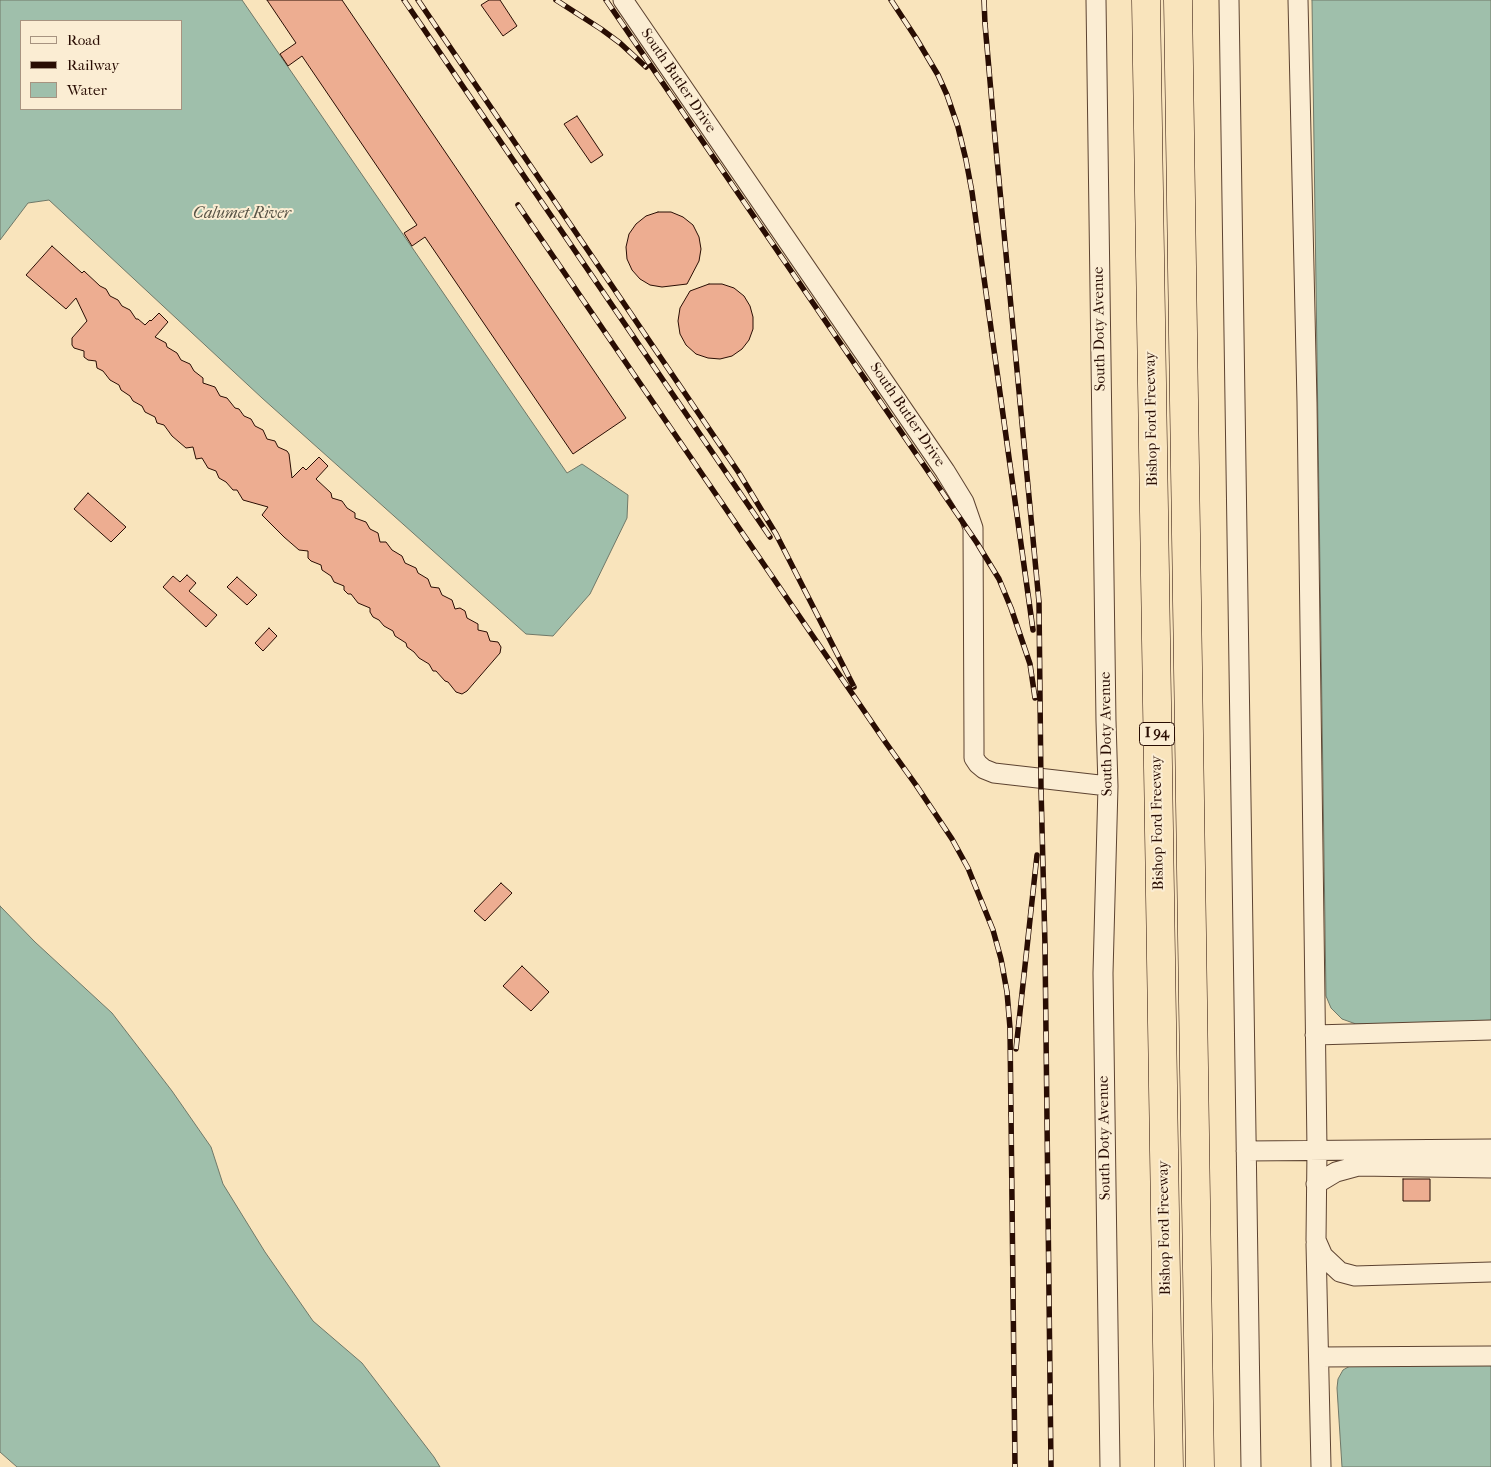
<!DOCTYPE html>
<style>
body{margin:0}
#map{position:relative;width:1491px;height:1467px;overflow:hidden;background:#f9e4bc;font-family:"IM FELL French Canon",serif}
canvas{display:block}
.legend{position:absolute;left:20px;top:20px;width:162px;height:90px;box-sizing:border-box;background:#fbedd3;border:1px solid #a79380;margin:0;padding:6px 9px;list-style:none;font-size:15px;color:#290d03}
.legend li{display:flex;align-items:center;gap:10px;height:25px}
.legend b{width:25px;border:1px solid #a79380}
</style>
<div id="map">
<canvas width="1491" height="1467"></canvas>
<ul class="legend">
<li><b style="height:6px;background:#fbedd3"></b>Road</li>
<li><b style="height:6px;background:#290d03"></b>Railway</li>
<li><b style="height:14px;background:#9fbfab"></b>Water</li>
</ul>
</div>
<script>
const ctx = document.querySelector('canvas').getContext('2d');
ctx.lineJoin = 'round';
function paint(path, color) {
  ctx.fillStyle = color;
  ctx.fill(path, 'evenodd');
}
function toPath(rows) {
  const path = new Path2D();
  for (const r of rows) {
    path.moveTo(r[0], r[1]);
    for (let i = 2; i < r.length; i += 2) path.lineTo(r[i], r[i + 1]);
  }
  return path;
}
function trace(path, color, width, dash) {
  ctx.strokeStyle = color;
  ctx.lineWidth = width;
  ctx.lineCap = dash ? 'butt' : 'round';
  ctx.setLineDash(dash || []);
  ctx.stroke(path);
}
function label(font, color, halo, rows, align = 'center') {
  ctx.font = font + ' "IM FELL French Canon",serif';
  ctx.lineWidth = 4;
  ctx.setLineDash([]);
  ctx.textBaseline = 'middle';
  ctx.strokeStyle = halo;
  ctx.fillStyle = color;
  for (const [text, x, y, turn = 0] of rows) {
    ctx.save();
    ctx.translate(x, y);
    ctx.rotate((+turn || 0) * Math.PI / 180);
    ctx.textAlign = isNaN(turn) ? turn : align;
    if (halo) ctx.strokeText(text, 0, 0);
    ctx.fillText(text, 0, 0);
    ctx.restore();
  }
}
const water = toPath([
 [0,0,242,0,567,473,582,464,628,495,627,518,590,594,553,636,526,634,262,398,49,200,28,203,0,240,0,0],
 [21,21,181,21,181,109,21,109,21,21],
 [1312,0,1491,0,1491,1022,1356,1024,1342,1019,1331,1008,1326,996,1312,0],
 [0,906,35,942,112,1013,172,1091,211,1147,223,1184,265,1252,313,1321,362,1363,434,1457,440,1467,17,1467,0,1452,0,906],
 [1491,1364,1491,1467,1342,1467,1337,1388,1338,1379,1343,1370,1350,1366,1491,1364]
]);
paint(water, '#9fbfab');
trace(water, '#707868', 1);
const building = toPath([
 [267,0,342,0,626,418,573,454,425,237,412,246,404,233,417,225,302,56,288,66,280,54,296,43,267,0],
 [489,0,500,0,517,26,503,36,481,5,489,0],
 [577,116,603,155,591,163,564,124,577,116],
 [658,212,671,212,683,217,693,225,699,237,701,249,699,261,687,284,662,287,650,285,640,279,632,270,627,259,626,247,629,234,636,224,646,216,658,212],
 [52,246,82,273,84,271,100,286,106,289,110,296,118,300,122,306,130,310,136,319,138,319,145,325,150,320,151,321,159,313,168,322,155,337,166,343,167,347,177,353,181,360,190,364,194,371,203,378,203,383,215,387,220,396,227,398,235,408,239,409,244,416,251,419,255,426,263,430,267,439,275,441,278,447,287,451,289,454,292,478,303,467,306,470,319,457,328,466,316,479,331,493,332,498,342,501,347,508,355,513,355,518,366,522,370,529,378,533,380,542,386,542,392,550,402,556,405,563,416,568,418,573,428,579,431,587,439,588,442,595,452,600,455,609,460,608,465,611,467,618,478,624,478,630,487,632,490,641,498,642,501,647,500,653,467,691,462,694,456,692,448,682,445,681,436,671,433,671,429,664,419,658,414,652,407,647,406,643,395,636,393,631,384,626,379,620,373,617,370,612,370,608,358,603,351,594,348,594,344,590,344,586,334,582,331,576,322,570,321,565,311,561,308,558,308,551,299,550,284,537,262,515,268,507,243,500,237,490,233,490,226,482,219,478,216,471,208,468,202,458,196,459,193,447,186,448,172,436,164,425,157,423,155,417,145,412,142,406,133,401,130,396,121,390,119,385,110,380,103,371,97,368,96,361,88,360,84,357,84,351,74,348,72,345,72,338,87,321,76,298,66,309,26,275,52,246],
 [709,284,722,284,734,288,744,296,750,306,753,317,753,329,749,340,742,349,732,356,720,359,708,358,696,354,686,345,680,334,678,321,680,308,690,291,709,284],
 [88,493,126,527,111,542,74,509,88,493],
 [187,575,196,583,189,591,217,615,206,627,163,587,173,576,180,582,187,575],
 [237,577,257,595,247,605,227,587,237,577],
 [269,628,277,636,263,651,255,643,269,628],
 [501,883,512,893,485,921,474,911,501,883],
 [522,966,549,992,531,1011,503,986,522,966],
 [1403,1179,1430,1179,1430,1201,1403,1201,1403,1179]
]);
paint(building, '#edad91');
trace(building, '#290d03', 1);
const minor = toPath([
 [623,0,945,471,964,502,973,528,974,745,974,758,978,764,984,769,994,773,1108,786],
 [1096,0,1106,721,1108,786,1103,973,1110,1467],
 [1229,0,1251,1467],
 [1298,0,1307,402,1317,1150,1316,1240,1323,1256,1340,1272,1355,1276,1491,1272],
 [1315,1035,1491,1030],
 [1246,1151,1491,1149],
 [1316,1184,1336,1172,1358,1166,1491,1168],
 [1316,1244,1321,1467],
 [1319,1357,1491,1356]
]);
const highway = toPath([
 [1146,0,1169,1467],
 [1178,0,1200,1467]
]);
trace(minor, '#5d4331', 21);
trace(highway, '#290d03', 29);
trace(minor, '#fbedd3', 19);
trace(highway, '#f9e4bc', 28);
const rail = toPath([
 [404,0,770,537],
 [418,0,739,473,776,534,854,687],
 [556,0,601,29,620,43,646,67],
 [606,0,977,543,999,579,1011,608,1030,664,1035,698],
 [891,0,916,38,938,75,947,95,958,127,966,160,972,192,1033,630],
 [984,0,985,24,995,138,1039,602,1041,788,1045,946,1051,1467],
 [518,205,886,743,916,785,952,839,968,868,993,930,1001,959,1007,992,1010,1028,1011,1117],
 [1016,1049,1037,855],
 [1011,1112,1015,1467]
]);
trace(rail, '#290d03', 5.5);
trace(rail, '#fbedd3', 4, [11]);
for (const [x, y, w] of [
 [1157,734,35]
]) {
  const box = new Path2D();
  box.roundRect(x - w / 2, y - 11.5, w, 23, 4);
  ctx.fillStyle = '#fbedd3';
  ctx.fill(box);
  trace(box, '#290d03', 1);
}
label('bold 14px', '#290d03', null, [
 ["I 94",1157,734]
]);
label('15px', '#290d03', '#fbedd3', [
 ["South Butler Drive",678,81,56],
 ["South Doty Avenue",1100,329,-91],
 ["South Butler Drive",907,415,56],
 ["Bishop Ford Freeway",1152,419,-91],
 ["South Doty Avenue",1107,734,-91],
 ["Bishop Ford Freeway",1158,823,-91],
 ["South Doty Avenue",1105,1138,-91],
 ["Bishop Ford Freeway",1165,1228,-91]
]);
label('italic 16px', '#585446', '#fbedd3', [
 ["Calumet River",242,214]
]);
</script>
